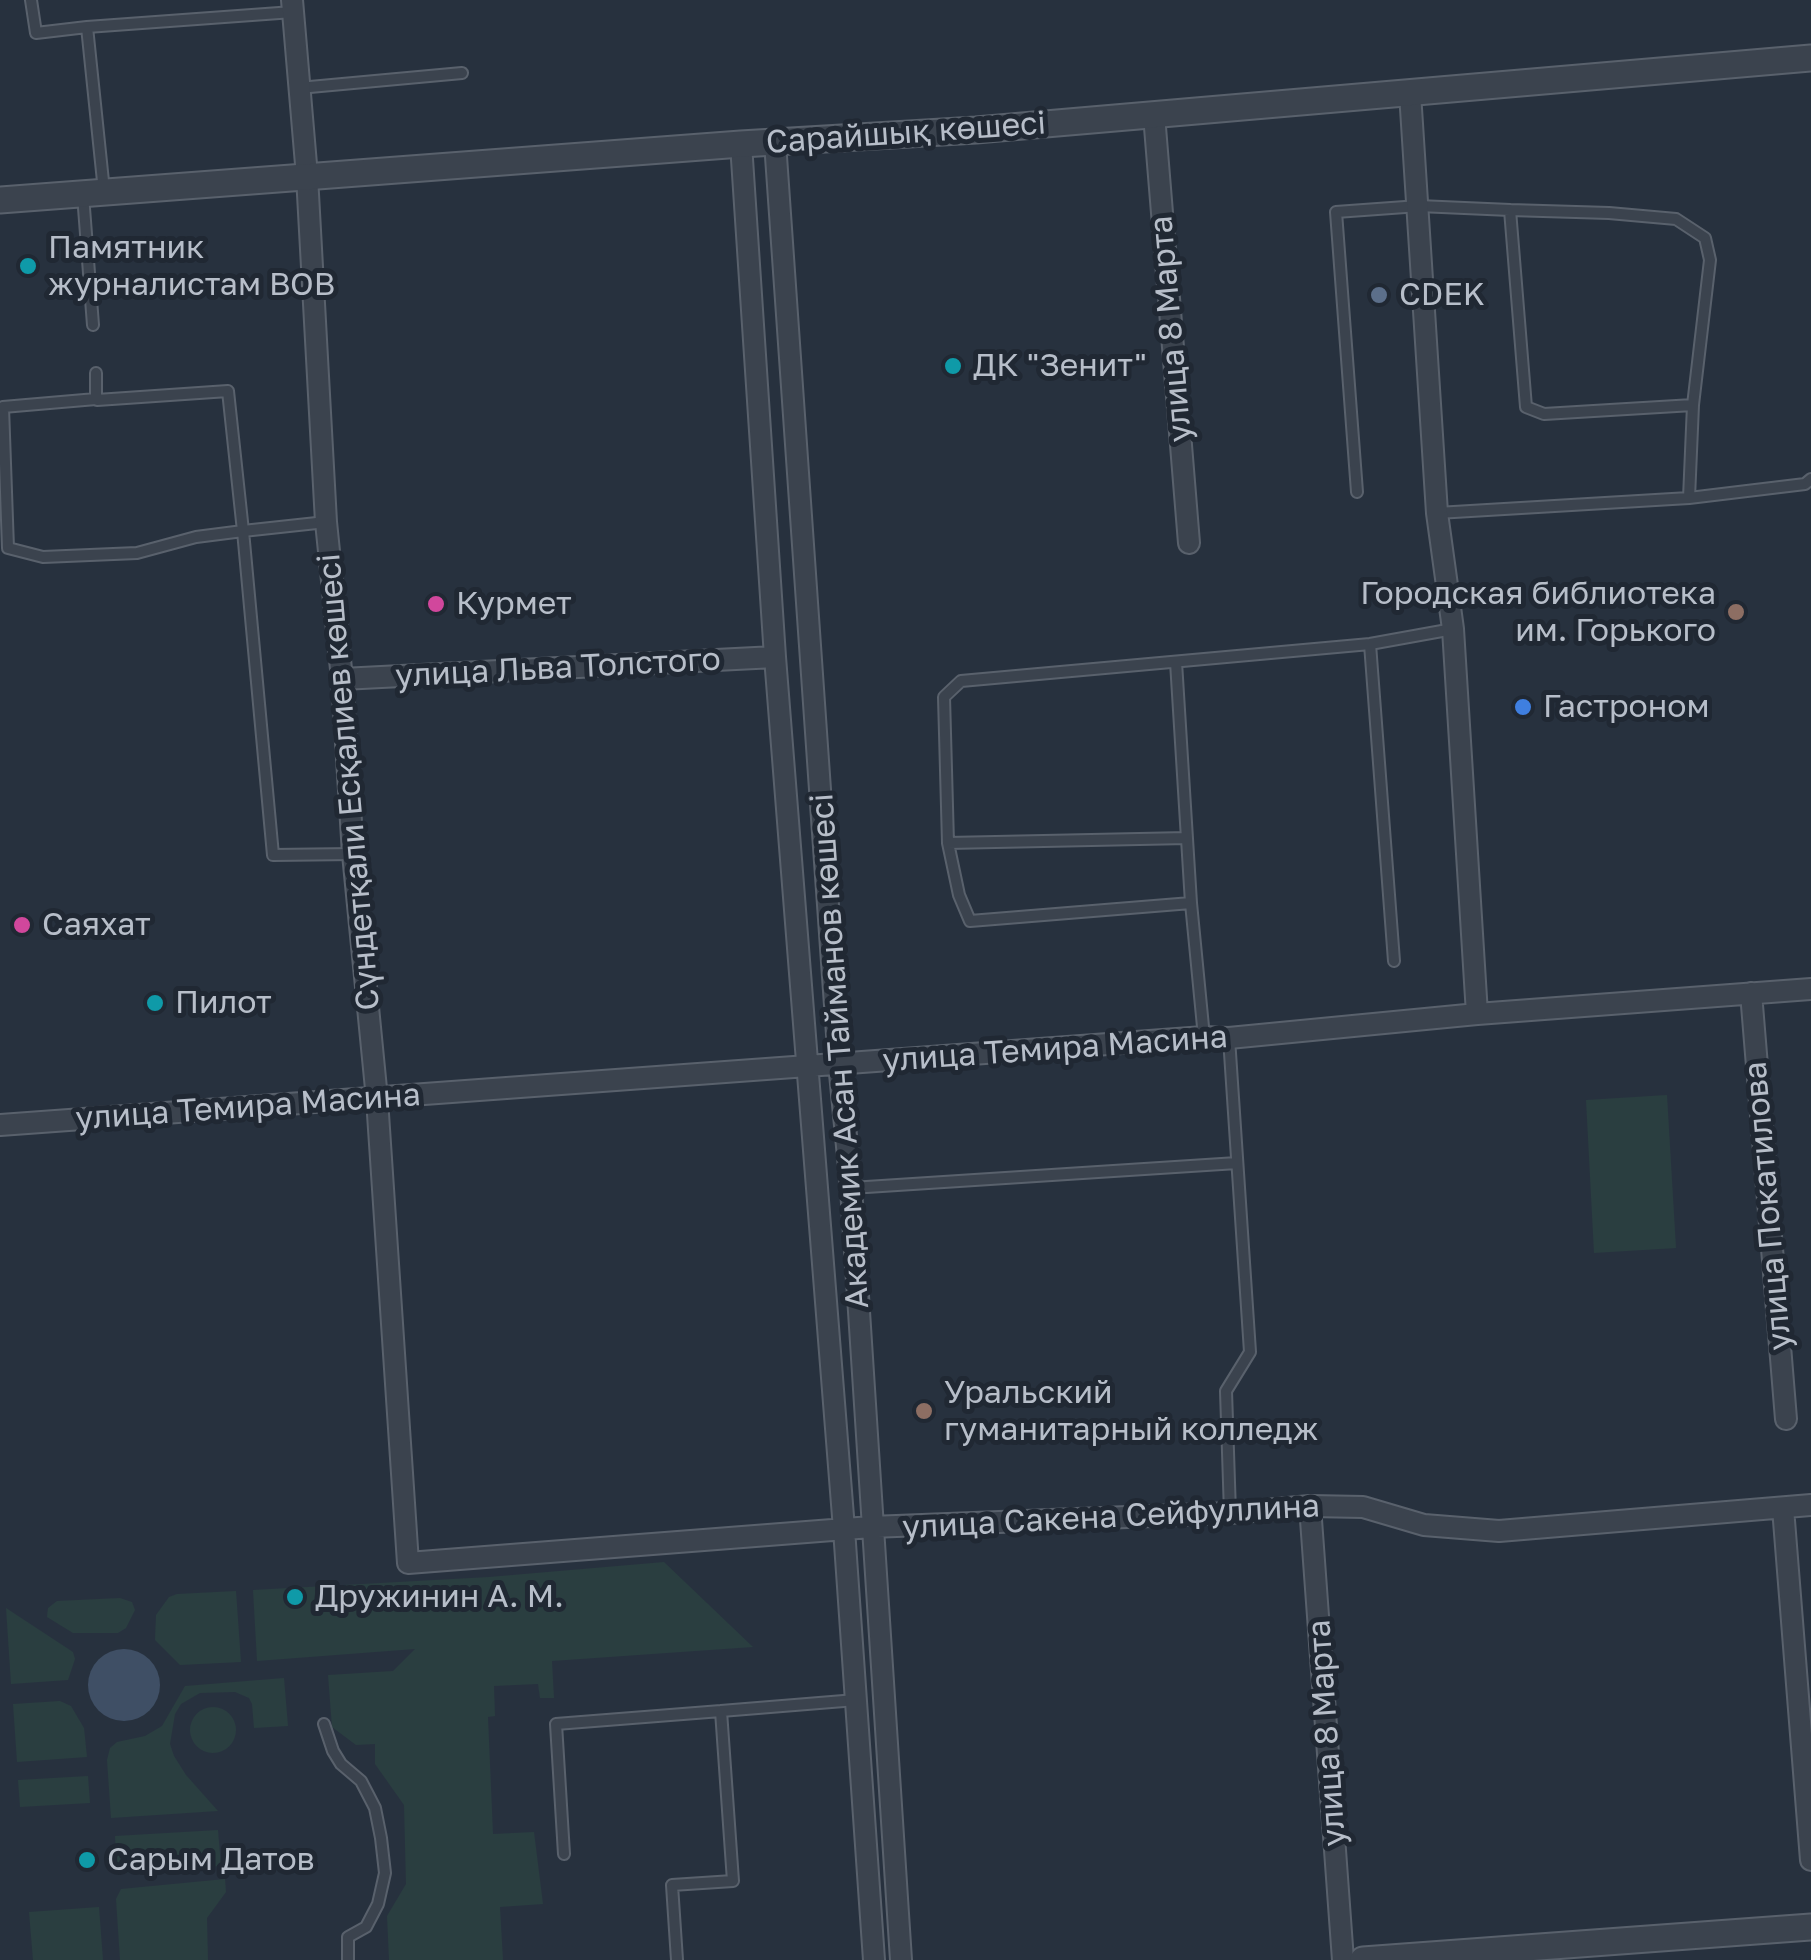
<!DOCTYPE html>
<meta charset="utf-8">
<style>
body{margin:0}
canvas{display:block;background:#27313e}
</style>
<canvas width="1811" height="1960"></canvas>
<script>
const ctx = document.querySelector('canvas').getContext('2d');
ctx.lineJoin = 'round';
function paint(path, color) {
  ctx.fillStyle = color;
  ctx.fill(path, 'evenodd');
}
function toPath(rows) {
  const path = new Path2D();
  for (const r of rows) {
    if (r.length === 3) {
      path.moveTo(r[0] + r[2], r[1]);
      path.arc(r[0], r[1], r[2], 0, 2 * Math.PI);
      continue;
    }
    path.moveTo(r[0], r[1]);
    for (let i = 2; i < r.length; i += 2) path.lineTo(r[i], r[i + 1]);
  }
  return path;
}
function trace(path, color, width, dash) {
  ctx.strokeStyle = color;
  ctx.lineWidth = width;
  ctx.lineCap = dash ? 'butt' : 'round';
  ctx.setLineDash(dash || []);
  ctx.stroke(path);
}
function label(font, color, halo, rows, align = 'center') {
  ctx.font = font + ' "Golos Text",sans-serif';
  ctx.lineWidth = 10;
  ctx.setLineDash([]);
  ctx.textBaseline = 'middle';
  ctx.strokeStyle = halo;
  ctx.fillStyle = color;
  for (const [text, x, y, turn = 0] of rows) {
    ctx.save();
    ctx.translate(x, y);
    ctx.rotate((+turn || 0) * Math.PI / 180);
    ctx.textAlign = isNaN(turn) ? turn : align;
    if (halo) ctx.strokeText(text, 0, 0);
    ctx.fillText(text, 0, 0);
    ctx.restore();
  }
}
paint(toPath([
 [1667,1095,1676,1248,1594,1253,1586,1100],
 [664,1562,753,1647,552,1661,554,1698,540,1698,538,1684,494,1686,495,1716,488,1717,493,1834,534,1832,543,1904,500,1907,503,1960,389,1960,387,1916,406,1884,404,1805,375,1764,375,1744,356,1745,332,1727,328,1675,393,1671,415,1649,257,1661,253,1590,489,1577],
 [236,1591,241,1662,180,1665,155,1640,156,1615,169,1597,177,1594],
 [120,1598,132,1602,135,1610,126,1628,118,1633,73,1633,47,1617,48,1608,57,1601],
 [6,1608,73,1652,75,1659,68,1680,11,1684],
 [284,1678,288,1726,254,1728,252,1704,249,1698,235,1692,200,1693,181,1704,175,1714,170,1744,174,1756,186,1775,218,1811,111,1818,107,1760,110,1748,117,1742,145,1736,162,1726,185,1686],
 [60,1701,71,1706,84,1728,87,1757,17,1762,13,1704],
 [213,1730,23],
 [88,1776,90,1803,20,1807,18,1780],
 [218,1830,221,1866,117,1873,115,1836],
 [225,1879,226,1892,207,1918,208,1960,120,1960,116,1899,121,1889],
 [99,1907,103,1960,33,1960,29,1912]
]), '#2a3e40');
paint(toPath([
 [124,1685,36]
]), '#3f4f65');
const service = toPath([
 [31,0,36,33,87,27,104,191],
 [87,27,293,12],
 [299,88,462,73],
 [83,195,93,325],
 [1510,210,1609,213,1676,219,1705,238,1710,260,1693,405],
 [96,373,96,399,3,407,8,548,43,557,137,553,196,537,243,531,273,855,353,854],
 [97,397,97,400,228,391,243,531,326,522],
 [1357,492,1336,212,1419,206,1510,210,1526,407,1544,414,1693,405,1689,498],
 [1437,513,1689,498,1805,484,1811,479],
 [1370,644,1394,961],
 [1176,662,1191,903],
 [948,843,1187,838],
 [1204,1037,1191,903,970,921,959,895,948,843,944,697,961,681,1370,644,1453,629],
 [1229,1038,1250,1352,1226,1391,1230,1513],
 [851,1188,1237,1163],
 [324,1724,333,1751,341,1764,361,1781,375,1808,381,1838,385,1873,378,1904,366,1927,348,1937,348,1960],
 [564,1854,556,1724,721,1711],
 [677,1960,672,1885,733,1881,721,1711,856,1700]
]);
const minor = toPath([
 [292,0,307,176,326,522,342,679,353,854,377,1099,408,1563,871,1527,1230,1513,1310,1506,1363,1507,1424,1525,1499,1531,1811,1505],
 [1410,93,1437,513,1453,629,1477,1014],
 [1154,115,1189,543],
 [775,142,839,1063,851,1188,901,1960],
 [741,144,775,657,844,1529,874,1960],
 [342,679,775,657],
 [1751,993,1786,1419],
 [0,1125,1204,1037,1229,1038,1477,1014,1811,989],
 [1310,1506,1343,1960],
 [1783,1508,1811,1860]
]);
const tertiary = toPath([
 [0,200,741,144,976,130,1811,58],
 [1363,1960,1811,1927]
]);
trace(service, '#59616c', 14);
trace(minor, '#59616c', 24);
trace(tertiary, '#59616c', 29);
trace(service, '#3b434e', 10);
trace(minor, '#3b434e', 20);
trace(tertiary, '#3b434e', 25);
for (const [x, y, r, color] of [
 [28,266,10,"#0f9aa8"],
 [1379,295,10,"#5c6f8a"],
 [953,366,10,"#0f9aa8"],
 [436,604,10,"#d1479c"],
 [1736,612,10,"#8d6e63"],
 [1523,707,10,"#3f7fe0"],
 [22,925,10,"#d1479c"],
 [155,1003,10,"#0f9aa8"],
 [924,1411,10,"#8d6e63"],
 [295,1597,10,"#0f9aa8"],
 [87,1860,10,"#0f9aa8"]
]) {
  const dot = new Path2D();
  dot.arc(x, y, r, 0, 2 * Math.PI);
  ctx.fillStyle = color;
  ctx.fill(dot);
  trace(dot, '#202833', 4);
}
label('32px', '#b7bec9', '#202833', [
 ["Сарайшық көшесі",906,133,-4],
 ["улица 8 Марта",1171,329,-95],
 ["улица Льва Толстого",558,668,-3],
 ["Сүндетқали Есқалиев көшесі",349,782,-95],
 ["улица Темира Масина",1055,1049,-4],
 ["Академик Асан Тайманов көшесі",840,1051,-94],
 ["улица Темира Масина",248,1107,-4],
 ["улица Покатилова",1768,1206,-95],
 ["улица Сакена Сейфуллина",1111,1517,-3],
 ["улица 8 Марта",1327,1733,-94]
]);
label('32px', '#b7bec9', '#202833', [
 ["Памятник",48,248],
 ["журналистам ВОВ",48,285],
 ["CDEK",1399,295],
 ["ДК \"Зенит\"",973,366],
 ["Городская библиотека",1716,594,"right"],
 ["им. Горького",1716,631,"right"],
 ["Курмет",456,604],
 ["Гастроном",1543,707],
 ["Саяхат",42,925],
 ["Пилот",175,1003],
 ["Уральский",944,1393],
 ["гуманитарный колледж",944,1430],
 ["Дружинин А. М.",315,1597],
 ["Сарым Датов",107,1860]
], 'left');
</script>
